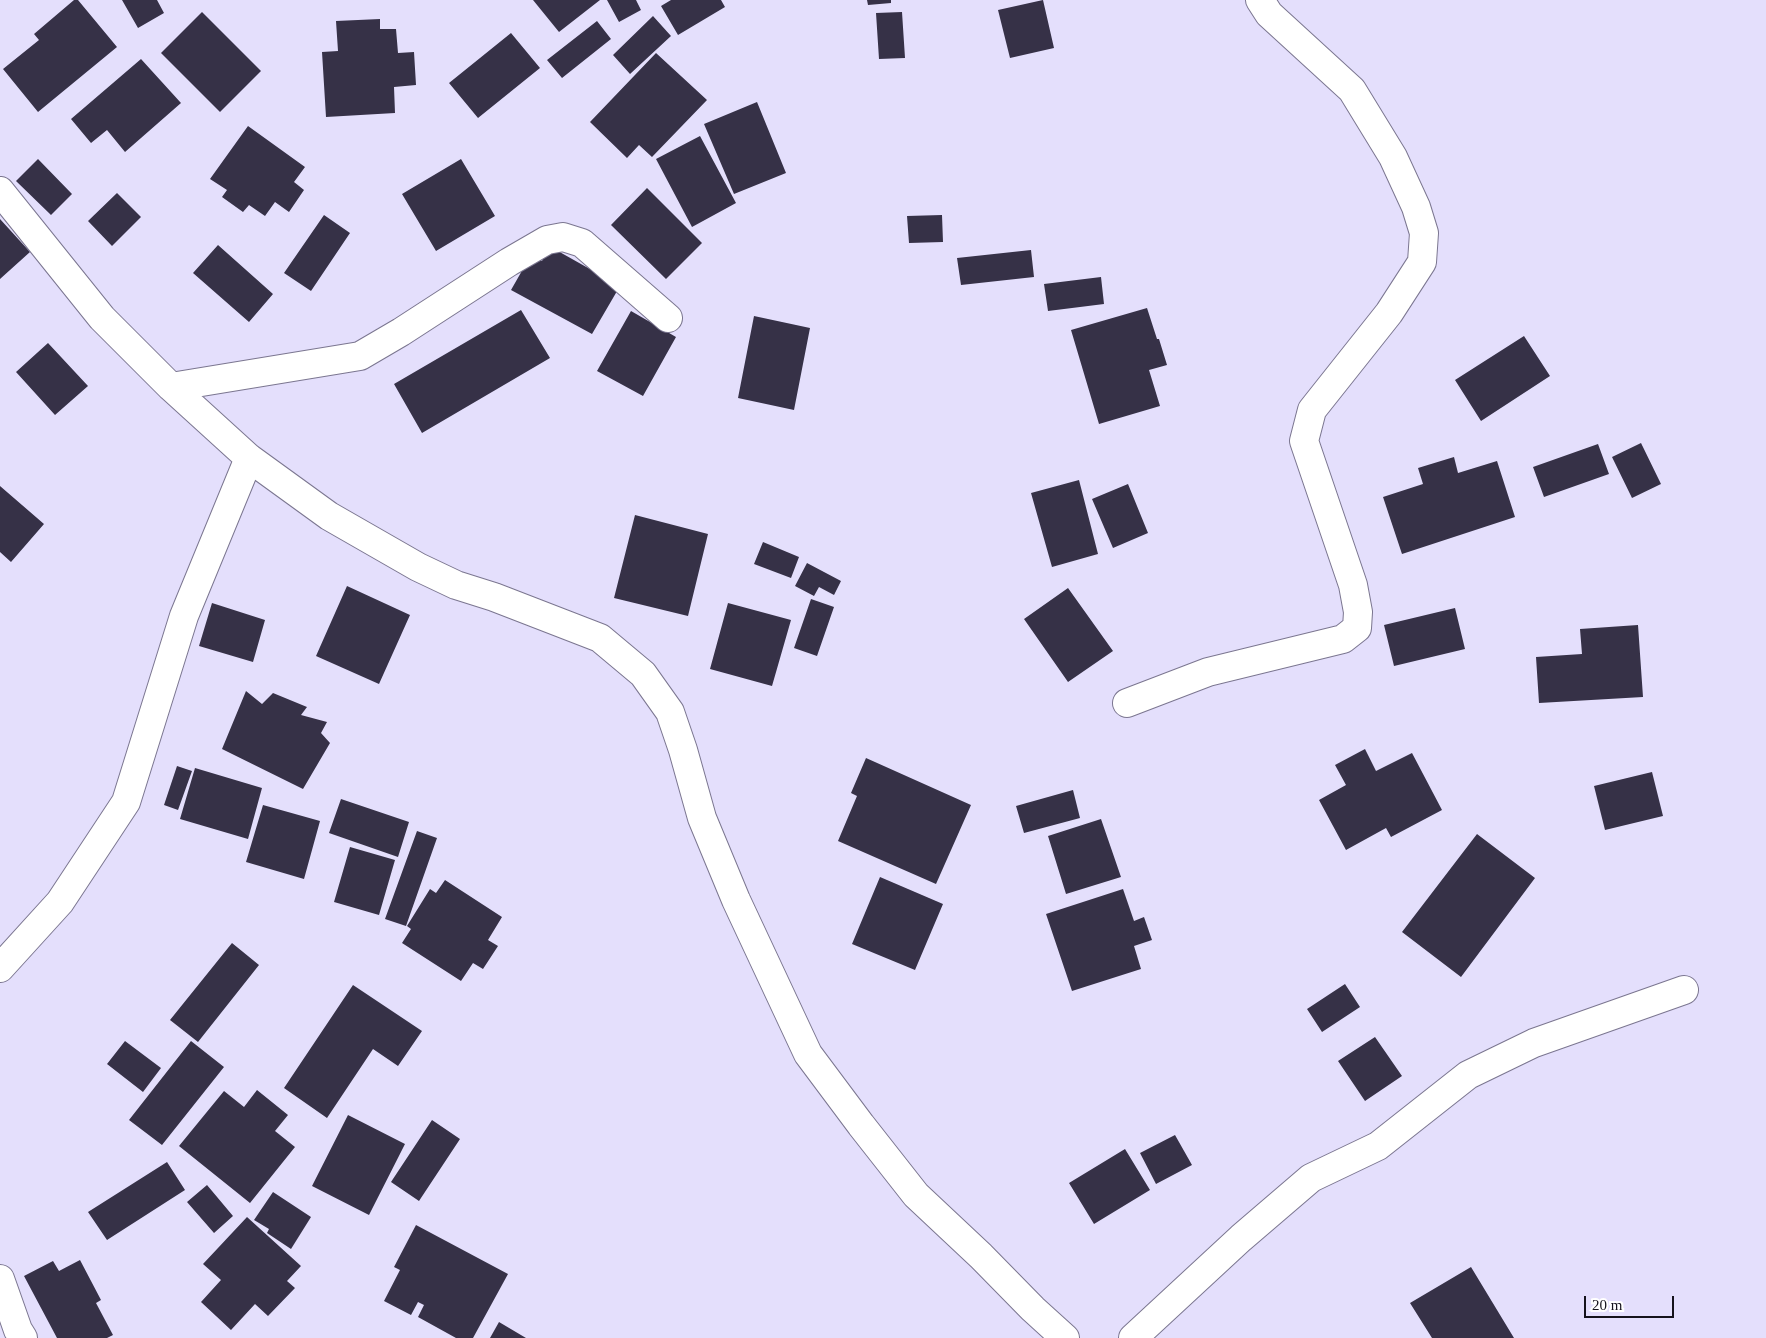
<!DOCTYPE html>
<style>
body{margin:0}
#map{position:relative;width:1766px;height:1338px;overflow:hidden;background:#e4dffc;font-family:Georgia,serif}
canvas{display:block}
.scale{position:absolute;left:1584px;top:1296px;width:90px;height:22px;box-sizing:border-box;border:2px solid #15131c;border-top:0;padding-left:6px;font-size:15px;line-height:18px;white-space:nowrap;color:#15131c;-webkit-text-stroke:4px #fff;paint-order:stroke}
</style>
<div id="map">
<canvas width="1766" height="1338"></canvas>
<div class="scale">20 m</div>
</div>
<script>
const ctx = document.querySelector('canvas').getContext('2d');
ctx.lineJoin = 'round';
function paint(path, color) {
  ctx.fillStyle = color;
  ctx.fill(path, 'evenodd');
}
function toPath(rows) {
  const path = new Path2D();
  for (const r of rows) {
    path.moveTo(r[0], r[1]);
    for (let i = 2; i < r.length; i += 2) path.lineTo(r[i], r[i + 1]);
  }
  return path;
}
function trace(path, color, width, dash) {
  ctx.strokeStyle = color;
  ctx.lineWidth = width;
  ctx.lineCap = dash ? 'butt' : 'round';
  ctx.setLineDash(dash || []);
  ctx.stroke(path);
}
paint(toPath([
 [74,0,78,0,117,47,38,112,3,69,39,40,34,34],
 [122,0,157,0,164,13,138,28],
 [533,0,600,0,559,32],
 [607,0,636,0,641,10,619,22],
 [671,0,721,0,725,7,678,35,661,6],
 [867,0,891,0,891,3,868,5],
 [1043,0,1054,48,1010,58,998,10],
 [202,12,261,71,220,112,161,53],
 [902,12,905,58,879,59,876,13],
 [653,16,671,36,630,74,613,55],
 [380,19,380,29,396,29,398,53,414,52,416,85,394,87,395,113,326,117,322,52,338,51,336,21],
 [597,21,611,39,562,78,547,60],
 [511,33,540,68,478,118,449,83],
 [656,53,707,100,652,157,639,145,627,158,590,122],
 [141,59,181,103,125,152,107,130,91,143,71,119],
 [757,102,786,173,734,194,704,124],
 [248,126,305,167,294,182,304,190,289,212,275,202,265,216,249,205,243,212,222,197,227,190,210,179],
 [700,136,736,203,692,227,656,159],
 [38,159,72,194,51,215,16,181],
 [461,159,495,216,436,251,402,194],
 [647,188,702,243,666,279,611,225],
 [117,193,141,217,112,246,88,221],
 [324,215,350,233,311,291,284,273],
 [942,215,943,242,909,243,907,216],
 [0,219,30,252,0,279],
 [218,245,273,294,249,322,193,273],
 [549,246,620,286,592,334,511,290,531,255,542,261],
 [1031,250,1034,277,961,285,957,258],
 [1101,277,1104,304,1048,311,1044,284],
 [1147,308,1157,339,1159,339,1167,365,1149,370,1160,406,1099,424,1071,330],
 [521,310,550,358,422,433,394,384],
 [631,311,676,337,643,396,597,371],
 [754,316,810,328,794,410,738,398],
 [1524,336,1550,376,1481,421,1455,380],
 [48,343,88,386,55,415,16,372],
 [1641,443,1661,484,1632,498,1612,457],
 [1598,444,1609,474,1544,497,1533,467],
 [1454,457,1458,473,1497,461,1515,517,1402,554,1383,497,1423,484,1418,468],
 [1079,480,1098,554,1052,567,1031,493],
 [1128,484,1148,533,1113,548,1092,499],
 [0,486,44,524,11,562,0,552],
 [635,515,708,534,688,616,614,598],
 [763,542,799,557,791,578,754,564],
 [807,563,841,581,834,595,819,587,814,596,795,586],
 [347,586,410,615,379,684,316,656],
 [1068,588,1113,651,1068,682,1024,619],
 [811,599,834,607,817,656,794,648],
 [212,603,265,620,253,662,199,646],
 [728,603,791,620,772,686,710,669],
 [1455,608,1465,649,1394,666,1384,625],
 [1638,625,1643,697,1539,703,1536,657,1582,654,1580,629],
 [246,691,262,704,273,693,307,707,301,715,327,722,321,733,330,743,303,789,222,749],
 [1365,749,1376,771,1412,753,1442,810,1391,837,1386,828,1346,850,1319,800,1346,785,1335,765],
 [866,758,971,805,936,884,838,841,857,796,851,793],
 [177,766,192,771,178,810,164,805],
 [195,768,262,788,248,839,180,819],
 [1652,772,1663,816,1605,830,1594,786],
 [1073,790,1080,818,1024,833,1016,806],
 [341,799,409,822,398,857,329,833],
 [263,805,320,821,304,879,246,862],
 [1101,819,1121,877,1066,894,1048,836],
 [417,831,437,838,406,926,385,919],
 [1477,834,1535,878,1461,977,1402,932],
 [350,847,395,860,379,915,334,902],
 [880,877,943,904,915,970,852,944],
 [445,880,502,917,488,940,498,946,483,969,473,963,461,981,402,943,411,929,407,926,430,889,436,893],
 [1123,889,1134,921,1144,917,1152,940,1134,946,1141,969,1072,991,1046,914],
 [232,943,259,965,198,1042,170,1020],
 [1345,984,1360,1007,1322,1032,1307,1009],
 [353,985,422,1031,398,1066,373,1049,327,1118,284,1088],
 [1375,1037,1402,1076,1365,1101,1338,1061],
 [125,1041,161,1068,143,1092,107,1064],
 [191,1041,224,1067,162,1145,129,1120],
 [257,1090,288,1115,275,1131,295,1147,250,1203,179,1146,224,1091,244,1107],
 [348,1115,405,1144,369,1215,312,1186],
 [432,1120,460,1139,419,1201,391,1182],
 [1175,1135,1192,1165,1156,1184,1140,1153],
 [1125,1149,1150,1190,1094,1224,1069,1183],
 [167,1162,185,1190,107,1240,88,1212],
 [207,1185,233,1216,214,1233,187,1202],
 [273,1192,311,1217,291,1249,267,1233,269,1229,254,1220],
 [247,1217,301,1266,287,1281,295,1288,268,1316,255,1304,231,1330,201,1302,221,1280,203,1264],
 [416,1225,508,1274,473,1338,456,1338,418,1317,424,1305,418,1302,411,1315,384,1301,400,1270,394,1267],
 [80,1260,101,1300,96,1303,113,1335,107,1338,57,1338,24,1276,53,1261,59,1271],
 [1471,1267,1514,1338,1432,1338,1410,1303],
 [499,1322,526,1338,490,1338]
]), '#363147');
const street = toPath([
 [0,191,102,318,171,387,249,458,329,516,418,567,456,585,494,597,600,638,643,674,670,712,683,750,702,818,736,900,808,1054,861,1125,916,1195,981,1256,1033,1309,1065,1338],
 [171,387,360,356,401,332,509,262,547,240,563,237,582,243,668,318],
 [1127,703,1208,672,1343,639,1357,628,1358,612,1353,585,1304,441,1312,410,1389,313,1422,262,1424,233,1416,207,1393,157,1352,90,1269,14,1260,0],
 [0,968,60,902,126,802,184,616,249,458],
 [0,1279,18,1330,23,1338],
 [1133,1338,1241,1238,1311,1178,1378,1146,1468,1075,1534,1043,1684,990]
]);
trace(street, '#7b7690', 30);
trace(street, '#fff', 28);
</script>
